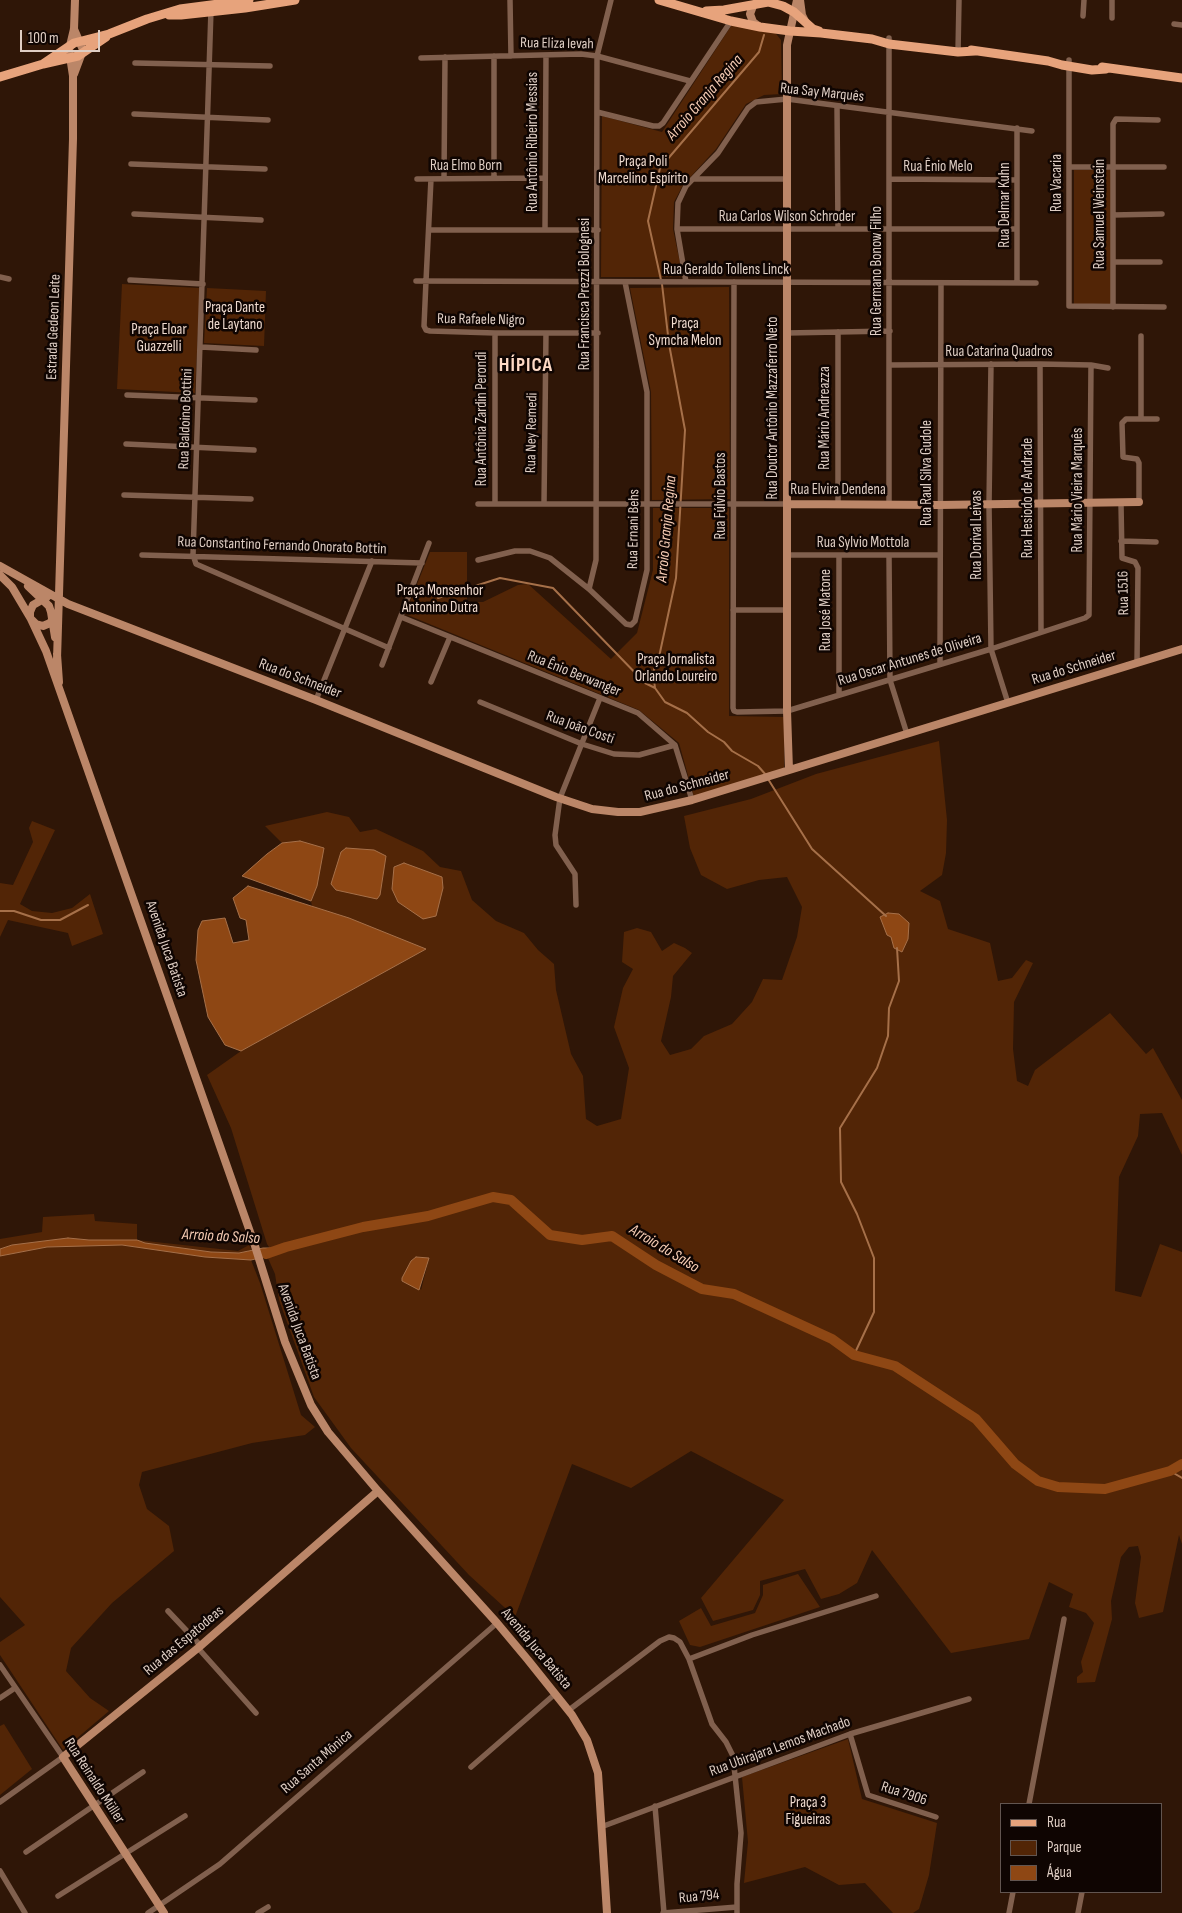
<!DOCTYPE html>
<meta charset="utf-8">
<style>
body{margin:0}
#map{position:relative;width:1182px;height:1913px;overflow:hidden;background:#2f1607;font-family:"Sofia Sans Condensed",sans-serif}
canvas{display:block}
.legend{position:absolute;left:1000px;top:1803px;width:162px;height:90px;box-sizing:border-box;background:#0f0502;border:1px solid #625550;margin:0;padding:6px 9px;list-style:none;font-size:15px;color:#dfcec4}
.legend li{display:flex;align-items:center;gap:10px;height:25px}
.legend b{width:25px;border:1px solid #625550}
.scale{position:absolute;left:20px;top:30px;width:80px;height:22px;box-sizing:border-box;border:2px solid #dfcec4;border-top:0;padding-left:6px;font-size:15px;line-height:18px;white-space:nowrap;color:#dfcec4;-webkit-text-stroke:4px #0f0502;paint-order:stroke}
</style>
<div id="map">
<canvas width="1182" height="1913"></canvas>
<ul class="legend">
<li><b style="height:6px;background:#e7a37c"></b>Rua</li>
<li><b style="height:14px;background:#522506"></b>Parque</li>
<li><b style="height:14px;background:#8e4714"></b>Água</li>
</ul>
<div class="scale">100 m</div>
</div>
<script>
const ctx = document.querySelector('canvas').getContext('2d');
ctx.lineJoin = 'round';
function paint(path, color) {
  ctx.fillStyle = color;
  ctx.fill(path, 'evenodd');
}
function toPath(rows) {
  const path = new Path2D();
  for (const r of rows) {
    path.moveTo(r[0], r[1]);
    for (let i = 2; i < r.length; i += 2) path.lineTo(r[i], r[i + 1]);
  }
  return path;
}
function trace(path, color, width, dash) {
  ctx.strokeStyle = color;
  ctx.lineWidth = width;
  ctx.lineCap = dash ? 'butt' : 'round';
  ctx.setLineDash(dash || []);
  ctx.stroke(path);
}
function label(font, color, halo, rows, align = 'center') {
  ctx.font = font + ' "Sofia Sans Condensed",sans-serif';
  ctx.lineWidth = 5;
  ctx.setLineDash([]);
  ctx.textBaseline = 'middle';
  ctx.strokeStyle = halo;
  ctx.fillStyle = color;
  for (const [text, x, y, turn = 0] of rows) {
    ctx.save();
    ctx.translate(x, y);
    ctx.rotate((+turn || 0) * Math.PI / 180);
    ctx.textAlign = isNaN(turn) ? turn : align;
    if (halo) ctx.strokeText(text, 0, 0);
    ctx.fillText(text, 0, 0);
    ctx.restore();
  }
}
paint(toPath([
 [733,23,773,30,781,40,782,94,764,95,746,104,716,149,683,185,674,202,673,229,683,277,601,277,602,116,662,132],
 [1074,170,1111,170,1111,304,1074,304],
 [122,284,200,288,195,393,117,389],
 [729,287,730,499,652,500,651,392,630,288],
 [207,288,266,291,264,346,204,343],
 [653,508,729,508,729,716,784,717,784,770,694,797,679,743,639,710,405,614,430,552,467,552,467,602,483,602,518,585,528,584,611,659,637,633,653,570],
 [939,741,947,820,946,853,942,875,920,891,940,901,948,929,990,943,998,981,1012,978,1026,960,1033,963,1014,1002,1013,1049,1017,1081,1028,1086,1035,1070,1110,1013,1146,1054,1153,1048,1182,1100,1182,1155,1162,1113,1140,1114,1138,1136,1119,1177,1115,1291,1141,1297,1160,1244,1182,1252,1182,1544,1179,1535,1163,1612,1139,1618,1135,1603,1141,1557,1138,1546,1129,1547,1121,1557,1111,1601,1112,1619,1095,1682,1077,1683,1077,1677,1083,1672,1081,1662,1094,1623,1086,1613,1069,1607,1073,1594,1049,1582,1029,1639,951,1653,872,1550,857,1583,839,1594,821,1599,805,1569,760,1581,760,1595,753,1610,713,1621,701,1598,784,1500,691,1451,631,1488,572,1464,515,1617,469,1575,351,1448,314,1397,279,1300,275,1274,267,1256,276,1254,279,1249,269,1247,267,1244,231,1128,207,1075,241,1051,425,949,312,906,311,901,317,886,300,841,282,843,265,826,327,812,349,817,360,832,376,829,423,851,440,867,461,871,472,900,496,921,524,933,538,950,554,964,556,990,571,1054,583,1076,586,1119,597,1126,621,1119,629,1068,614,1027,623,988,633,969,622,962,624,932,637,928,651,932,662,951,674,943,685,948,692,953,673,976,671,997,661,1041,670,1055,691,1049,704,1036,732,1024,752,1002,763,979,782,980,797,937,802,907,787,877,759,880,727,889,701,875,690,848,684,816,751,799,816,774],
 [416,1257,429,1258,421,1290,411,1261],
 [32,821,55,830,20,904,32,911,52,913,72,908,90,894,103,934,72,946,68,933,8,920,0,937,0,883,13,885,33,842,29,828],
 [94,1214,95,1221,137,1224,137,1240,238,1251,249,1245,252,1250,239,1253,211,1252,145,1243,137,1240,89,1240,68,1238,12,1245,0,1249,0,1239,42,1232,43,1217],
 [77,1245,122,1245,205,1257,251,1260,260,1283,301,1415,315,1427,305,1435,252,1443,142,1472,139,1485,147,1509,169,1526,174,1551,112,1603,71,1648,66,1671,90,1698,109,1711,63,1750,0,1655,0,1642,25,1625,0,1597,0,1256,47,1247],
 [798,1574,820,1607,700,1647,690,1645,679,1621,701,1608,711,1626,755,1613,763,1595,763,1585],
 [4,1724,32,1769,0,1795,0,1726],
 [848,1739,862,1799,937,1823,929,1875,919,1909,913,1913,893,1913,865,1883,839,1885,805,1867,744,1883,748,1842,742,1777]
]), '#522506');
const water = toPath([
 [300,841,324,848,317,886,311,901,242,876,267,854,282,843,300,841],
 [346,848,374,850,386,856,380,895,377,899,336,890,331,884,341,852,346,848],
 [404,863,442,877,443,888,436,916,423,919,398,902,392,889,394,867,404,863],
 [248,886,349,918,426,949,241,1051,225,1045,208,1017,196,960,198,930,202,921,225,918,233,943,249,940,246,920,240,918,233,898,248,886],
 [888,913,899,914,909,923,908,939,902,952,894,948,891,937,887,935,880,917,888,913],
 [68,1238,89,1240,137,1240,145,1243,211,1252,239,1253,263,1248,279,1248,277,1254,251,1260,205,1257,122,1245,47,1247,0,1256,0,1249,12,1245,68,1238],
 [416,1257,429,1258,419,1290,402,1281,402,1278,411,1261,416,1257]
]);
paint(water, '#8e4714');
trace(water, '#a67049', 1);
trace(toPath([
 [661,280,648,221,660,168,759,52,764,35],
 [662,284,669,344,685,430,676,578,659,657,653,672,655,688,665,702,687,713,708,732,724,742,732,751,758,766,766,775],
 [438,598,500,578,553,588,645,683,655,688],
 [768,779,812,849,886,916],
 [0,911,14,911,41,920,60,920,88,905],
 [854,1355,874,1312,874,1258,857,1214,841,1182,840,1128,877,1068,888,1036,889,1008,899,981,897,948],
 [1170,1471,1182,1478]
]), '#a67049', 2);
trace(toPath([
 [266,1254,286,1247,363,1227,428,1216,493,1197,511,1200,550,1235,582,1240,612,1236,656,1265,702,1289,734,1294,832,1339,854,1355,895,1366,976,1419,1015,1464,1038,1481,1058,1487,1105,1489,1170,1471,1182,1464]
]), '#8e4714', 10);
trace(toPath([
 [510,0,511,56],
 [1112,0,1112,18],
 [211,10,193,555,196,564,389,648],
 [1083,16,1084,0],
 [1174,24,1182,25],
 [958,52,959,0],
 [494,56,494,178],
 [421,58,581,54,597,56,690,81],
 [1069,60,1069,306,1164,307],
 [135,63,270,66],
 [837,106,838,229],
 [597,112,653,126,659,126,663,123,731,21],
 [134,114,268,120],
 [1017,128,1017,282],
 [131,164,265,169],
 [1069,167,1164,167],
 [417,179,545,178],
 [431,179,426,281,424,326,426,330,430,331,495,333,598,333],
 [444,179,445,57],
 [693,179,786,179],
 [889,179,1017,180],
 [134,214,261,220],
 [1113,215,1162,214],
 [677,229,1017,229],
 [429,230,598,230],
 [545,230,546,55],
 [1113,262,1160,262],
 [0,277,9,279],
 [130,280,203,284],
 [416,281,1036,283],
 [686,282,677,229,678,203,686,186,718,153,748,108,756,102,787,99,1032,131],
 [734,282,733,708,734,711,737,712,787,711,991,649,1085,618,1089,615,1091,365],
 [1113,307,1113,124,1116,119,1158,120],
 [838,332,838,504],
 [787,333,890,331],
 [201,347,256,350],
 [991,364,989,505,991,649,1008,703],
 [1040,364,1041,632],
 [890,365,1040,364,1091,365,1108,368],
 [127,395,255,400],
 [1141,419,1141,336],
 [126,444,254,450],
 [124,495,251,499],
 [1139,502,1139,463,1137,459,1123,457,1122,423,1126,419,1157,419],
 [478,504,787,504],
 [495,504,495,333],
 [544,504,546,333],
 [889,504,889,38],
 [1121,504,1122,558,1135,562,1138,568,1137,663],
 [1121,541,1156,542],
 [142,555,422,563],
 [787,555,939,555],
 [839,555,839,695],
 [889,555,890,680,907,734],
 [478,560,515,551,530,551,550,558,589,589,626,624,631,625,635,621,647,570,647,392,625,282],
 [589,589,596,560,597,56,611,0],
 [733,610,787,610],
 [401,617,638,713,675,745,692,800],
 [940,664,941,283],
 [382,665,429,543],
 [431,682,450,637],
 [316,700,372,561],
 [480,702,582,744,614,754,639,755,675,745],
 [576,905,575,874,556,845,555,835,560,798,600,698],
 [168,1611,200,1645],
 [198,1648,256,1713],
 [689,1659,752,1635,876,1596],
 [0,1665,63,1757,0,1802],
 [0,1698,15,1688],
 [569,1710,660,1641,669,1637,674,1638,680,1642,689,1659,712,1724,726,1742,733,1756,741,1833,737,1884,737,1913],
 [850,1734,868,1795,936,1817],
 [471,1767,555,1694],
 [1029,1804,1064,1619],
 [655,1806,664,1913],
 [601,1827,850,1734,969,1699],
 [26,1852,143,1772],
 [0,1871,25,1913],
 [58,1896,185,1816],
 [148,1913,220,1864,497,1623],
 [258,1913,268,1907],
 [663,1913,737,1907],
 [1009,1913,1013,1892],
 [1078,1913,1082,1892]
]), '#81604e', 5.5);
trace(toPath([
 [800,0,802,15,805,21],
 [757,2,753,6,750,14,753,22,760,27],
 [74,74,83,50,74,29],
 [787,504,939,505,1139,502],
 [0,566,68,604,316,700,556,797,592,809,618,812,640,812,692,800,1182,649],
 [0,575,12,587,31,619,46,651,255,1246,285,1342,311,1405,328,1432,378,1491,497,1623,528,1660,572,1715,587,1740,598,1773,607,1913],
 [28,586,49,606,51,612,55,637],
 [30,617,30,612,33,605,47,597],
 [32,620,36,624,43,626,50,623,53,619],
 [57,654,59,682],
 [57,659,73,139,73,76,69,50,74,29,75,0],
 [789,770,787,711,787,45,797,0],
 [164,1913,63,1757,198,1648,378,1491]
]), '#bb8668', 8);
trace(toPath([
 [659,0,731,21,760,27,790,31,821,33,872,39,889,44,958,52,975,51],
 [706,11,724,10,768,2,783,6,794,12,813,29,819,31],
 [169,15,181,15,245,8,295,0],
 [971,50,1048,61,1062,65,1092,70,1106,69],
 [43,64,74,43,109,34,147,19,180,9,249,0],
 [1102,67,1182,78],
 [0,77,43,64,78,56,106,37]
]), '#e7a37c', 9);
label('15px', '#dfcec4', '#0f0502', [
 ["Rua Eliza Ievah",557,44,1],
 ["Rua Say Marquês",822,93,6],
 ["Rua Antônio Ribeiro Messias",533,142,-90],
 ["Rua Elmo Born",466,166],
 ["Rua Ênio Melo",938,167],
 ["Rua Vacaria",1057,183,-90],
 ["Rua Delmar Kuhn",1005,205,-90],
 ["Rua Samuel Weinstein",1100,214,-90],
 ["Rua Carlos Wilson Schroder",787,217],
 ["Rua Geraldo Tollens Linck",726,270],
 ["Rua Germano Bonow Filho",877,271,-90],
 ["Rua Francisca Prezzi Bolognesi",585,294,-90],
 ["Rua Rafaele Nigro",481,320,1],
 ["Estrada Gedeon Leite",54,327,-88],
 ["Rua Catarina Quadros",999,352],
 ["Rua Doutor Antônio Mazzaferro Neto",773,408,-90],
 ["Rua Mário Andreazza",825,418,-90],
 ["Rua Baldoino Bottini",186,419,-88],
 ["Rua Antônia Zardin Perondi",482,419,-90],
 ["Rua Ney Remedi",532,433,-89],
 ["Rua Raul Silva Gudole",927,473,-90],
 ["Rua Elvira Dendena",838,490],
 ["Rua Mário Vieira Marquês",1078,490,-90],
 ["Rua Fúlvio Bastos",721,496,-90],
 ["Rua Hesiodo de Andrade",1028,498,-90],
 ["Rua Ernani Behs",634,529,-89],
 ["Rua Dorival Leivas",977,535,-90],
 ["Rua Sylvio Mottola",863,543],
 ["Rua Constantino Fernando Onorato Bottin",282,546,2],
 ["Rua 1516",1124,593,-91],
 ["Rua José Matone",826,610,-90],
 ["Rua Oscar Antunes de Oliveira",910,660,-17],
 ["Rua do Schneider",1074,668,-17],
 ["Rua Ênio Berwanger",574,674,22],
 ["Rua do Schneider",300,679,21],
 ["Rua João Costi",580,728,20],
 ["Rua do Schneider",687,786,-15],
 ["Avenida Juca Batista",166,949,71],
 ["Avenida Juca Batista",299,1332,70],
 ["Rua das Espatodeas",184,1641,-40],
 ["Avenida Juca Batista",536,1649,50],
 ["Rua Ubirajara Lemos Machado",780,1747,-20],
 ["Rua Santa Mônica",317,1762,-41],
 ["Rua Reinaldo Müller",94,1781,57],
 ["Rua 7906",904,1794,18],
 ["Rua 794",699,1897,-5]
]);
label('15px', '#f0dbcf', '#0f0502', [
 ["Praça Poli",643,162],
 ["Marcelino Espírito",643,179],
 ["Praça Dante",235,308],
 ["de Laytano",235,325],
 ["Praça",685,324],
 ["Symcha Melon",685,341],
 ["Praça Eloar",159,330],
 ["Guazzelli",159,347],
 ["Praça Monsenhor",440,591],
 ["Antonino Dutra",440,608],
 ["Praça Jornalista",676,660],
 ["Orlando Loureiro",676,677],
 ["Praça 3",808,1803],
 ["Figueiras",808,1820]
]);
label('italic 16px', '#f6ccb4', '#0f0502', [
 ["Arroio Granja Regina",705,98,-49],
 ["Arroio Granja Regina",667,529,-85],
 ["Arroio do Salso",221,1237,3],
 ["Arroio do Salso",664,1249,31]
]);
ctx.letterSpacing = '1px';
label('bold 20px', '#fedac6', '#0f0502', [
 ["HÍPICA",526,366]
]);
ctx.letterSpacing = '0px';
</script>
